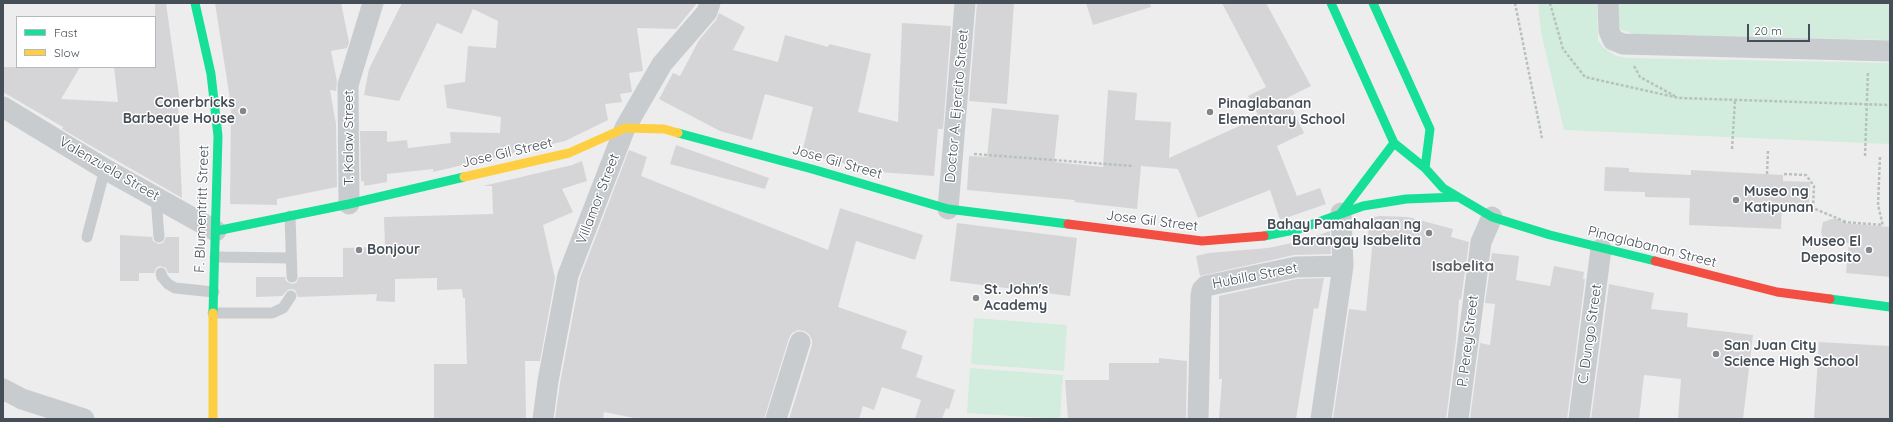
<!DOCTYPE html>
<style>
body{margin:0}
#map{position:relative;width:1893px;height:422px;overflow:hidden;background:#eeeded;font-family:Quicksand,sans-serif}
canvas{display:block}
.frame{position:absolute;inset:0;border:4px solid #464e58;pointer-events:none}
.legend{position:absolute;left:16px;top:16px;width:140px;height:52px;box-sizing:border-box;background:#fff;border:1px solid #b5b8bc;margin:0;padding:5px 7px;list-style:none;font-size:12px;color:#464e58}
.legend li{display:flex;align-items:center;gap:8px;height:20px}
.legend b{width:20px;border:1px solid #b5b8bc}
.scale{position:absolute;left:1747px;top:24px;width:63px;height:18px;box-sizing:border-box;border:2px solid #464e58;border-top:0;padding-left:5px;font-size:12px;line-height:14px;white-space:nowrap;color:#464e58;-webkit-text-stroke:3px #fff;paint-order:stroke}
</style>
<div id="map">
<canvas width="1893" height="422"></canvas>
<div class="frame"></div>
<ul class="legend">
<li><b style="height:5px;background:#16e098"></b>Fast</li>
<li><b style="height:5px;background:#ffcf43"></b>Slow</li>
</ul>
<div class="scale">20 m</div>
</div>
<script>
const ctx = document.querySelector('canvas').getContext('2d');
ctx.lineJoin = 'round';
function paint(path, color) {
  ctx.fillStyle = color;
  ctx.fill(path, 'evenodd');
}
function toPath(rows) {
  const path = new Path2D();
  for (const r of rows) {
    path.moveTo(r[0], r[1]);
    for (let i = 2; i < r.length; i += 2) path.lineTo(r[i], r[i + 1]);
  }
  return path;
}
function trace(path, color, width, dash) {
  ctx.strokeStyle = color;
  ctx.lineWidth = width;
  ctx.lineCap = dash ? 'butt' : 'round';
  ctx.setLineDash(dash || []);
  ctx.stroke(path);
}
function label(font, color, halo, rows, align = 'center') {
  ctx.font = font + ' Quicksand,sans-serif';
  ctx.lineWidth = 3;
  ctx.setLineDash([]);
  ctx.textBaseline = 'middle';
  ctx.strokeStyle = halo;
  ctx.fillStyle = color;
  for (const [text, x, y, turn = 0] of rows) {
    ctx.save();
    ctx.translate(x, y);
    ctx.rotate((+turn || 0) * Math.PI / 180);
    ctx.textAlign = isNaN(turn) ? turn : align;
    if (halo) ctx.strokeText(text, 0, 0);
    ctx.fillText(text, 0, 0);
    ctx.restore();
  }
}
paint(toPath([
 [1538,3,1597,3,1598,41,1604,48,1616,56,1627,58,1890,63,1890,144,1564,130,1541,32],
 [1618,3,1890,3,1890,40,1634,34,1620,29,1618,24],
 [974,318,1067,325,1064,371,971,364],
 [970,368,1063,375,1060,419,967,413]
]), '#d2ecde');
paint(toPath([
 [155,3,166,3,180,103,178,103,182,198,86,143,62,129,63,127,3,92,3,67,80,67,61,99,118,102,114,67,155,67],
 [215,3,341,3,349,42,347,48,331,51,337,81,336,91,330,90,336,124,337,187,277,199,277,205,230,204,231,106],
 [402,3,697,3,676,29,637,28,643,71,629,73,632,92,620,94,622,102,605,104,608,120,565,141,433,172,433,169,387,174,387,182,364,186,364,181,361,182,360,131,387,131,387,142,407,140,408,148,451,143,450,132,500,133,501,117,447,108,444,85,465,82,468,46,496,48,498,21,473,9,462,34,437,23,399,101,364,95,369,69],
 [977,3,1014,3,1007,104,969,101],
 [1086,3,1150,3,1151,7,1093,25],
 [1222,3,1266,3,1311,86,1287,98,1304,133,1277,146,1297,196,1320,188,1326,204,1280,220,1270,190,1198,218,1178,169,1141,166,1137,209,1074,202,1075,200,967,190,969,156,987,157,992,108,1059,115,1054,162,1103,167,1108,90,1137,93,1135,120,1171,122,1169,158,1259,117,1248,96,1266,87],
 [719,13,745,27,733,50,778,62,785,35,828,47,829,44,871,54,858,112,898,122,902,23,951,26,943,129,938,129,934,176,878,172,802,153,813,107,765,94,752,140,720,131,659,99,673,73,680,76,699,40,716,20],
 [676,145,769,178,765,189,670,164],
 [629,150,647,157,641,176,828,250,840,208,923,235,915,260,856,241,838,307,907,331,901,348,923,356,916,377,955,390,949,409,946,408,942,419,915,419,921,400,882,387,874,410,863,406,859,419,789,419,812,345,812,340,809,334,804,331,798,330,792,333,789,338,764,419,639,419,604,412,603,419,555,419,560,383,580,278],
 [582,161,587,181,562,189,573,212,543,225,555,278,540,361,525,361,526,418,434,419,434,364,467,364,465,298,463,298,462,289,437,290,437,278,395,279,395,302,376,301,377,294,298,297,295,290,291,289,288,290,282,296,256,297,256,277,285,277,286,281,292,284,296,283,299,277,343,277,343,248,385,247,384,217,493,214,492,186,483,186,572,165],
 [1605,167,1629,168,1629,172,1691,175,1691,170,1783,175,1783,181,1810,182,1809,206,1782,205,1781,229,1689,225,1690,198,1645,197,1645,192,1604,191],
 [1380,216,1408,217,1453,229,1451,237,1469,242,1461,300,1459,299,1456,340,1446,419,1333,419,1349,309,1366,311,1373,238,1368,238,1369,218],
 [1832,219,1838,219,1844,223,1890,227,1890,277,1846,273,1849,243,1832,245,1823,238,1821,232,1823,222],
 [957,223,1077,238,1070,296,950,281],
 [1330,231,1331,254,1294,255,1200,276,1196,256,1209,253,1268,248,1302,241],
 [120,235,152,237,153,241,159,244,163,243,166,237,179,237,179,273,168,273,166,268,160,266,156,268,154,273,139,273,139,281,120,281],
 [1492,253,1519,256,1516,280,1550,286,1554,266,1584,272,1583,279,1585,279,1567,419,1470,419,1480,343,1490,345,1495,304,1485,303],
 [1324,278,1318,309,1314,308,1296,419,1219,419,1222,379,1219,379,1219,296,1297,279],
 [1609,284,1654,293,1651,309,1688,313,1687,327,1753,335,1743,419,1678,419,1681,379,1644,375,1639,419,1591,419],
 [1819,342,1890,346,1890,419,1814,419],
 [1159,358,1187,361,1186,418,1068,419,1065,380,1109,380,1109,363,1159,363]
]), '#d5d5d7');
trace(toPath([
 [1515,3,1542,138],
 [1550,3,1563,49,1585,77,1679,98,1890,105],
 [1634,66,1640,77,1675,96],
 [1732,149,1735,100],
 [974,154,1133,166],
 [1865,156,1868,71],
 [1880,157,1878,205,1883,226],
 [1767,174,1768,151],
 [1784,174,1806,175,1814,186,1813,208,1846,222],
 [1843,222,1883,225]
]), '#b7c2bf', 2.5, [3, 2]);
trace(toPath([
 [156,197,159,237],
 [290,216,292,277],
 [87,237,105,169],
 [215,257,291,258],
 [161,273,162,277,168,284,175,288,214,292],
 [213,313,272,313,283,308,291,296]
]), '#c9ccce', 11);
trace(toPath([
 [1608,3,1609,31,1613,40,1623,44,1890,51],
 [3,107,105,169,216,231],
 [349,204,348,85,373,3],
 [948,209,965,3],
 [3,389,22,399,84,419],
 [543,419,548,381,568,275,625,128,662,64,707,12,710,3],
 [776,419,800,342],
 [1198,419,1201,296,1202,290,1206,286,1296,267,1343,266],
 [1321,419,1343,266,1341,213],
 [1458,419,1481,242,1492,217],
 [1579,419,1601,249]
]), '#c9ccce', 21);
trace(toPath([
 [195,3,211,74,218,136,213,313],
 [1331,3,1394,143,1425,168,1443,188,1492,217,1550,235,1655,261],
 [1373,3,1430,129,1425,168],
 [678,133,812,169,948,209,1068,224],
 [1341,213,1394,143],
 [216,231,349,204,464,177],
 [1264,236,1299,229,1363,206,1406,199,1458,197],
 [1830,299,1890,307]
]), '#16e098', 9);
trace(toPath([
 [464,177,569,153,625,128,664,129,678,133],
 [213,313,213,419]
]), '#ffcf43', 9);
trace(toPath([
 [1068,224,1202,241,1264,236],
 [1655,261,1777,292,1830,299]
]), '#f24e42', 9);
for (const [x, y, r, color] of [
 [243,111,4,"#81868c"],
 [1210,112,4,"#81868c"],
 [1736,200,4,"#81868c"],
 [1429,233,4,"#81868c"],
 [359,250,4,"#81868c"],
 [1869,250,4,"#81868c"],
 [976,298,4,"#81868c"],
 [1716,354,4,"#81868c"]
]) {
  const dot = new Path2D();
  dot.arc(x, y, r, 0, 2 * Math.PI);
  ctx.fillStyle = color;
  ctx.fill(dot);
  trace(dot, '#fff', 1.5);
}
label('bold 14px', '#464e58', '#fff', [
 ["Conerbricks",235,103,"right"],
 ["Barbeque House",235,119,"right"],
 ["Pinaglabanan",1218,104],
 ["Elementary School",1218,120],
 ["Museo ng",1744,192],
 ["Katipunan",1744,208],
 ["Bahay Pamahalaan ng",1421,225,"right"],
 ["Barangay Isabelita",1421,241,"right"],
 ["Museo El",1861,242,"right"],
 ["Deposito",1861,258,"right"],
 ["Bonjour",367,250],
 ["St. John's",984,290],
 ["Academy",984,306],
 ["San Juan City",1724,346],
 ["Science High School",1724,362]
], 'left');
label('14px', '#464e58', '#fff', [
 ["Doctor A. Ejercito Street",957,106,-85],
 ["T. Kalaw Street",349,138,-90],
 ["Jose Gil Street",507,153,-13],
 ["Jose Gil Street",837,162,16],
 ["Valenzuela Street",109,169,30],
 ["Villamor Street",598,199,-69],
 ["F. Blumentritt Street",202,209,-88],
 ["Jose Gil Street",1152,221,7],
 ["Pinaglabanan Street",1652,247,14],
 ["Hubilla Street",1255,276,-11],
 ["C. Dungo Street",1590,334,-82],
 ["P. Perey Street",1468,341,-83]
]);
label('bold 15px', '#595c61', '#fff', [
 ["Isabelita",1463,266]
]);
</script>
